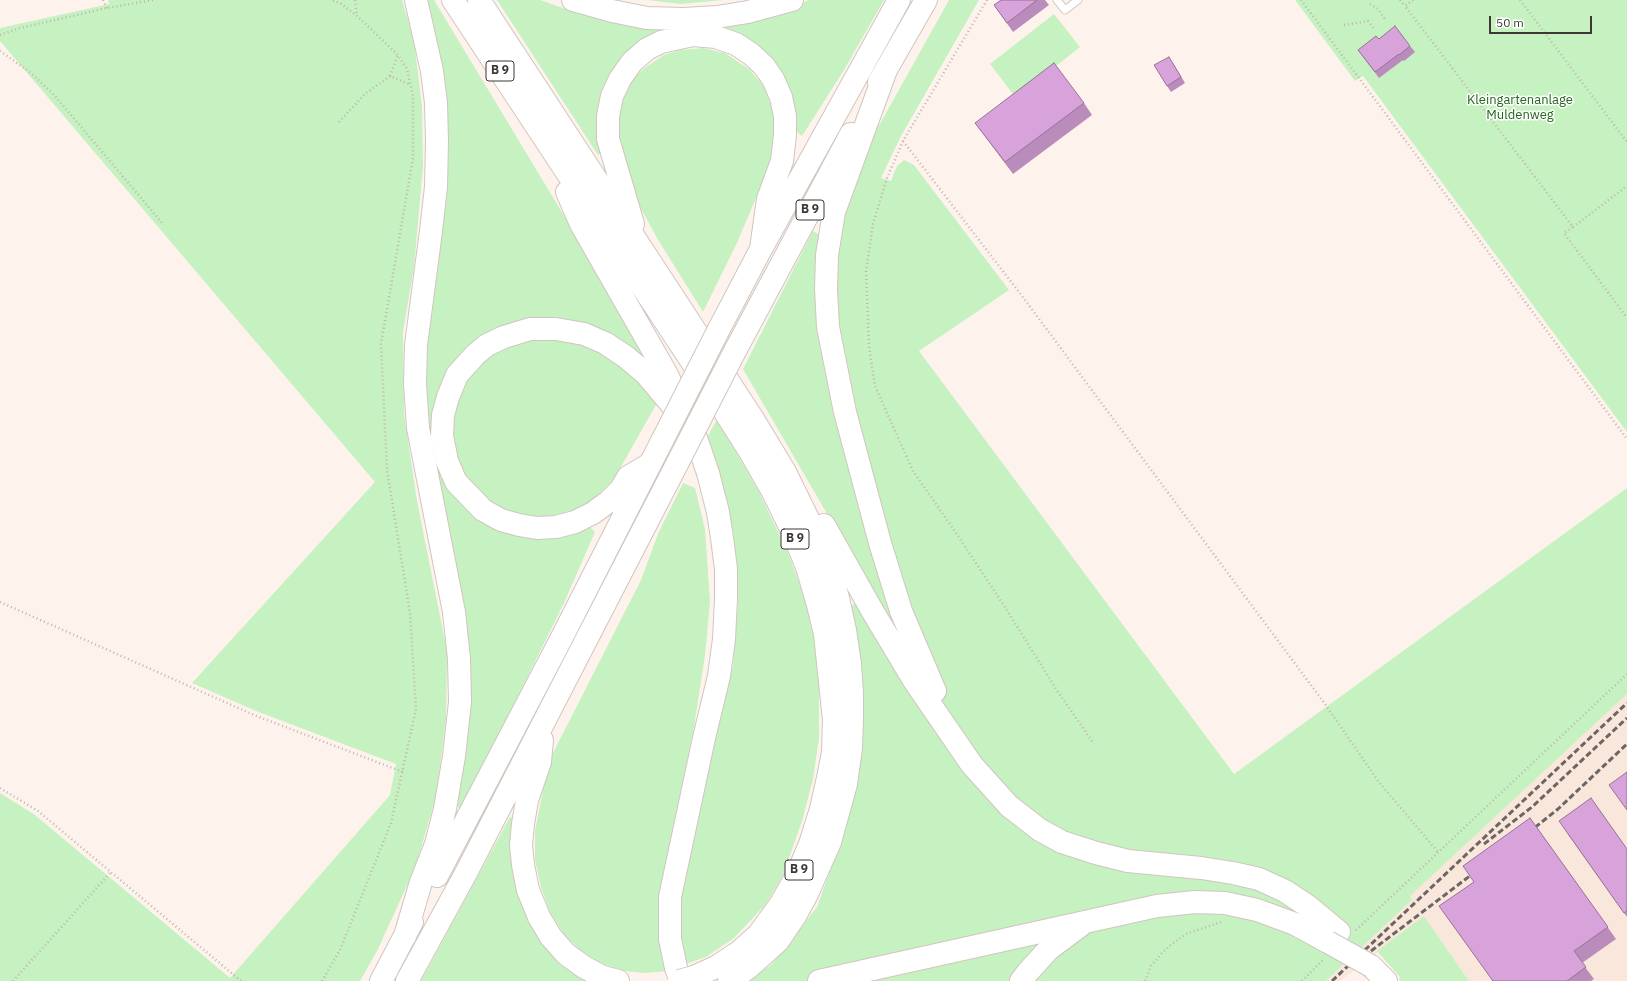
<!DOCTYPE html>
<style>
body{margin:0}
#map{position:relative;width:1627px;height:981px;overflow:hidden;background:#fef3ec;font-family:"IBM Plex Sans",sans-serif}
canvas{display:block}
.scale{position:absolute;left:1489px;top:16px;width:103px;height:18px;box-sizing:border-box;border:2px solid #3d3836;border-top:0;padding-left:5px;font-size:12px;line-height:14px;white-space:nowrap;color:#3d3836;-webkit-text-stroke:3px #fff;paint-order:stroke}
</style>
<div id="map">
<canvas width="1627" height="981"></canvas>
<div class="scale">50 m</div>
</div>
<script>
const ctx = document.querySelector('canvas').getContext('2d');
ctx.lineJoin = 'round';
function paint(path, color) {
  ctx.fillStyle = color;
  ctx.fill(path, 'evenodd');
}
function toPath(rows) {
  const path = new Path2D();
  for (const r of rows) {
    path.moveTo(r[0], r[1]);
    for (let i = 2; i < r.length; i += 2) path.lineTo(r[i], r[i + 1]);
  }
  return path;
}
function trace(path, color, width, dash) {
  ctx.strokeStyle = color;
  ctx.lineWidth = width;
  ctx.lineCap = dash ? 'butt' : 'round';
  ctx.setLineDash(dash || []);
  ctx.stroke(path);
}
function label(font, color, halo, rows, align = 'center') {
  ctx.font = font + ' "IBM Plex Sans",sans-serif';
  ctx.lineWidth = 3;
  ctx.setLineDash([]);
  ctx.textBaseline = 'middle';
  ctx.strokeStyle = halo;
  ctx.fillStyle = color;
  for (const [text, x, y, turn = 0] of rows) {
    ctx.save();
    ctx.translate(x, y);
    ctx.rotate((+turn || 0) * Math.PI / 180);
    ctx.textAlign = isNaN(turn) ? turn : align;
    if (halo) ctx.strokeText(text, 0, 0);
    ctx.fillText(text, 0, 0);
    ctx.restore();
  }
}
paint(toPath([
 [1627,694,1627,981,1469,981,1424,916,1340,981,1326,981,1412,900,1409,896]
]), '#f9e7dc');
paint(toPath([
 [108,0,402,0,414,41,422,106,423,166,414,267,403,332,404,414,417,501,447,651,446,719,436,797,415,868,377,951,360,981,0,981,0,793,35,815,230,978,390,795,396,764,256,711,192,683,375,482,0,41,0,28,109,4],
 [424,0,434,0,648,355,657,403,614,479,588,505,576,513,595,532,564,603,462,809,455,806,463,755,424,421,423,357,447,158],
 [497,0,540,0,563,8,596,18,687,26,634,48,603,152,598,155],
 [647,0,724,0,681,4],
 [809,0,884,0,844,70,802,136,795,130,793,103,785,79,765,53,704,26,779,13],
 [949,0,979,0,901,136,881,178,891,181,897,166,904,160,914,165,1009,290,919,351,1234,774,1627,488,1627,694,1410,896,1412,900,1326,981,747,981,771,965,817,907,845,829,863,740,861,672,851,606,873,593,743,369,813,231,840,247,844,220,866,149],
 [1295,0,1627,0,1627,432,1363,76,1355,81],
 [1054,14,1080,47,1016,98,990,64],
 [703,48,725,53,750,70,766,89,774,117,774,148,765,177,736,245,703,312,657,238,638,203,626,169,619,135,619,103,628,82,646,67,664,55,681,50],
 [717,419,759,492,788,553,805,598,816,646,819,688,819,738,813,779,802,821,783,875,766,904,734,938,706,957,686,964,680,935,679,902,689,853,733,666,738,599,733,530,718,468,707,438],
 [683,483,695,488,705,529,710,602,705,655,694,727,661,886,660,940,668,971,645,973,624,971,600,963,580,950,563,933,549,910,541,887,535,860,535,831,543,790,552,755,641,580,658,534],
 [510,817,515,819,511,856,521,899,538,938,559,964,586,981,421,981],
 [1424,916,1469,981,1401,981,1399,979,1400,977,1377,951]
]), '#c6f1c0');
const service = toPath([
 [1057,0,1065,10,1078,0]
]);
const trunk = toPath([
 [453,0,721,406,749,450,773,492,794,535,807,567,818,605,825,634,834,720,833,752,828,778,821,809,810,844,796,877,780,905,758,935,739,952,716,967,694,977],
 [479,0,753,419,785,472,817,537,831,573,838,598,845,630,850,664,852,693,852,719,851,748,846,784,830,842,807,894,795,916,778,941,748,968,729,981],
 [573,0,612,11,647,18,684,19,717,17,748,12,792,0],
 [886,70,834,212,827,255,826,289,828,327,845,412,880,543,901,611,935,691],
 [879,82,926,0],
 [567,192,581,224,666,373,683,408,696,438,708,473,718,512,722,538,726,569,726,599,724,639,719,676,704,738,670,897,670,939,676,968,681,981],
 [633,224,608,139,608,116,612,96,620,79,632,62,647,49,661,42,693,35,716,37,736,44,751,54,764,66,773,79,781,97,785,116,785,135,782,161,768,199,761,249],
 [719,329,761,249,899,0],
 [735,351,851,134],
 [650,464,628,477,621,489,608,502,593,513,575,522,556,527,537,528,519,525,501,520,483,510,456,482,447,461,442,436,443,415,448,397,457,375,476,354,487,345,504,337,530,329,556,329,584,334,605,343,626,357,645,373,672,405],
 [824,525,873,612,915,682,972,765,1009,806,1040,830,1062,842,1096,853,1128,861,1201,868,1233,873,1259,879,1285,891,1309,907,1339,932],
 [542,740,540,762,527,800,523,824,521,845,523,865,528,890,539,917,551,937,566,954,584,967,603,977,618,981],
 [437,876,559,643,663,439],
 [405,936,421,882,436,844,445,809,454,756,460,702,459,659,454,612,418,428,415,384,416,345,431,231,436,187,437,141,436,103,432,71,416,0],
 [1371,966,1386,981],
 [381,981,412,922],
 [407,981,466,873,678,462],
 [819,981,1157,906,1195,902,1225,903,1257,910,1295,924,1328,942],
 [1021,981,1027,973,1049,949,1080,926]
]);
trace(service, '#d0c6bf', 9);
trace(trunk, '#d0c6bf', 24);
trace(toPath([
 [103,0,107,8],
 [355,0,357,15],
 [987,0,903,141,887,178,873,224,866,271,869,346,875,386,913,471,954,530,1003,604,1056,689,1094,744],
 [1301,0,1627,439],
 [1400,0,1405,6],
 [1413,0,1405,6,1573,227,1564,233,1627,318],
 [1520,0,1627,142],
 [1370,4,1378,9,1386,21],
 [1344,25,1368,21,1375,30],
 [0,35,20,28,107,8,153,0],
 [0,51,31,73,55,96,163,224],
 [390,76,398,55],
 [339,122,365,94,390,76,411,85],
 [903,141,1022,296,1325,704,1378,781,1438,852],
 [1573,227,1627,186],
 [0,602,254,715,403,772],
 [0,788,38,811,241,981],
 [1356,930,1627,674],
 [13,981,110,873],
 [322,981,340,950,391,823,416,709,410,613,387,470,381,344,413,158,413,96,407,69,398,55,357,16,340,3,331,0],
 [1145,981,1151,966,1162,953,1172,944,1186,934,1221,922],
 [1302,981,1324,959]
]), '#bfb5b0', 2.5, [1, 3]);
trace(service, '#fff', 7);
trace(trunk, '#fff', 22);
trace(toPath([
 [1528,833,1558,809,1627,744],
 [1484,844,1532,807,1627,718],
 [1371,951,1479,869],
 [1332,981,1627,703]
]), '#6c6562', 3, [6, 3]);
const trunkBridge = toPath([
 [663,439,719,329],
 [678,462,735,351],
 [1328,942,1371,966],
 [679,981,694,977]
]);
trace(trunkBridge, '#d0c6bf', 24, []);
trace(trunkBridge, '#fff', 22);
paint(toPath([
 [1001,0,1045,0,1049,5,1013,32,994,5],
 [1379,39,1410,46,1415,52,1404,61,1403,60,1379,78,1358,50],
 [1173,63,1185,83,1171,92,1167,86],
 [1084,103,1092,115,1013,174,975,123],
 [1530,818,1616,939,1582,963,1594,979,1591,981,1492,981,1474,882],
 [1567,833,1627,849,1627,917]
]), '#ba8cbb');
const building = toPath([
 [1001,0,1037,0,1007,23,994,5,1001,0],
 [1395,26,1410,46,1399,55,1399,54,1375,72,1358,50,1376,36,1379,39,1395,26],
 [1169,57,1181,77,1167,86,1154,65,1169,57],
 [1054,63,1084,103,1005,162,975,123,1054,63],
 [1627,772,1627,810,1609,785,1627,772],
 [1591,798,1627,849,1627,911,1624,913,1559,821,1591,798],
 [1530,818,1608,927,1574,951,1586,967,1567,981,1493,981,1439,906,1474,882,1463,866,1530,818]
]);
paint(building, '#d8a3da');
trace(building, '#977299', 1);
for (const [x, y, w] of [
 [500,71,28],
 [810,210,28],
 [795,539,28],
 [799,870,28]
]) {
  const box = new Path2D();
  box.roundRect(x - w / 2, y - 10, w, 20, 3);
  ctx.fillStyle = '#fff';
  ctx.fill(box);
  trace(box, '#3d3836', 1);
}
label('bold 12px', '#3d3836', null, [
 ["B 9",500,71],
 ["B 9",810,210],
 ["B 9",795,539],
 ["B 9",799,870]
]);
label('13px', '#22651c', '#fff', [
 ["Kleingartenanlage",1520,100],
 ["Muldenweg",1520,115]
]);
</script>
